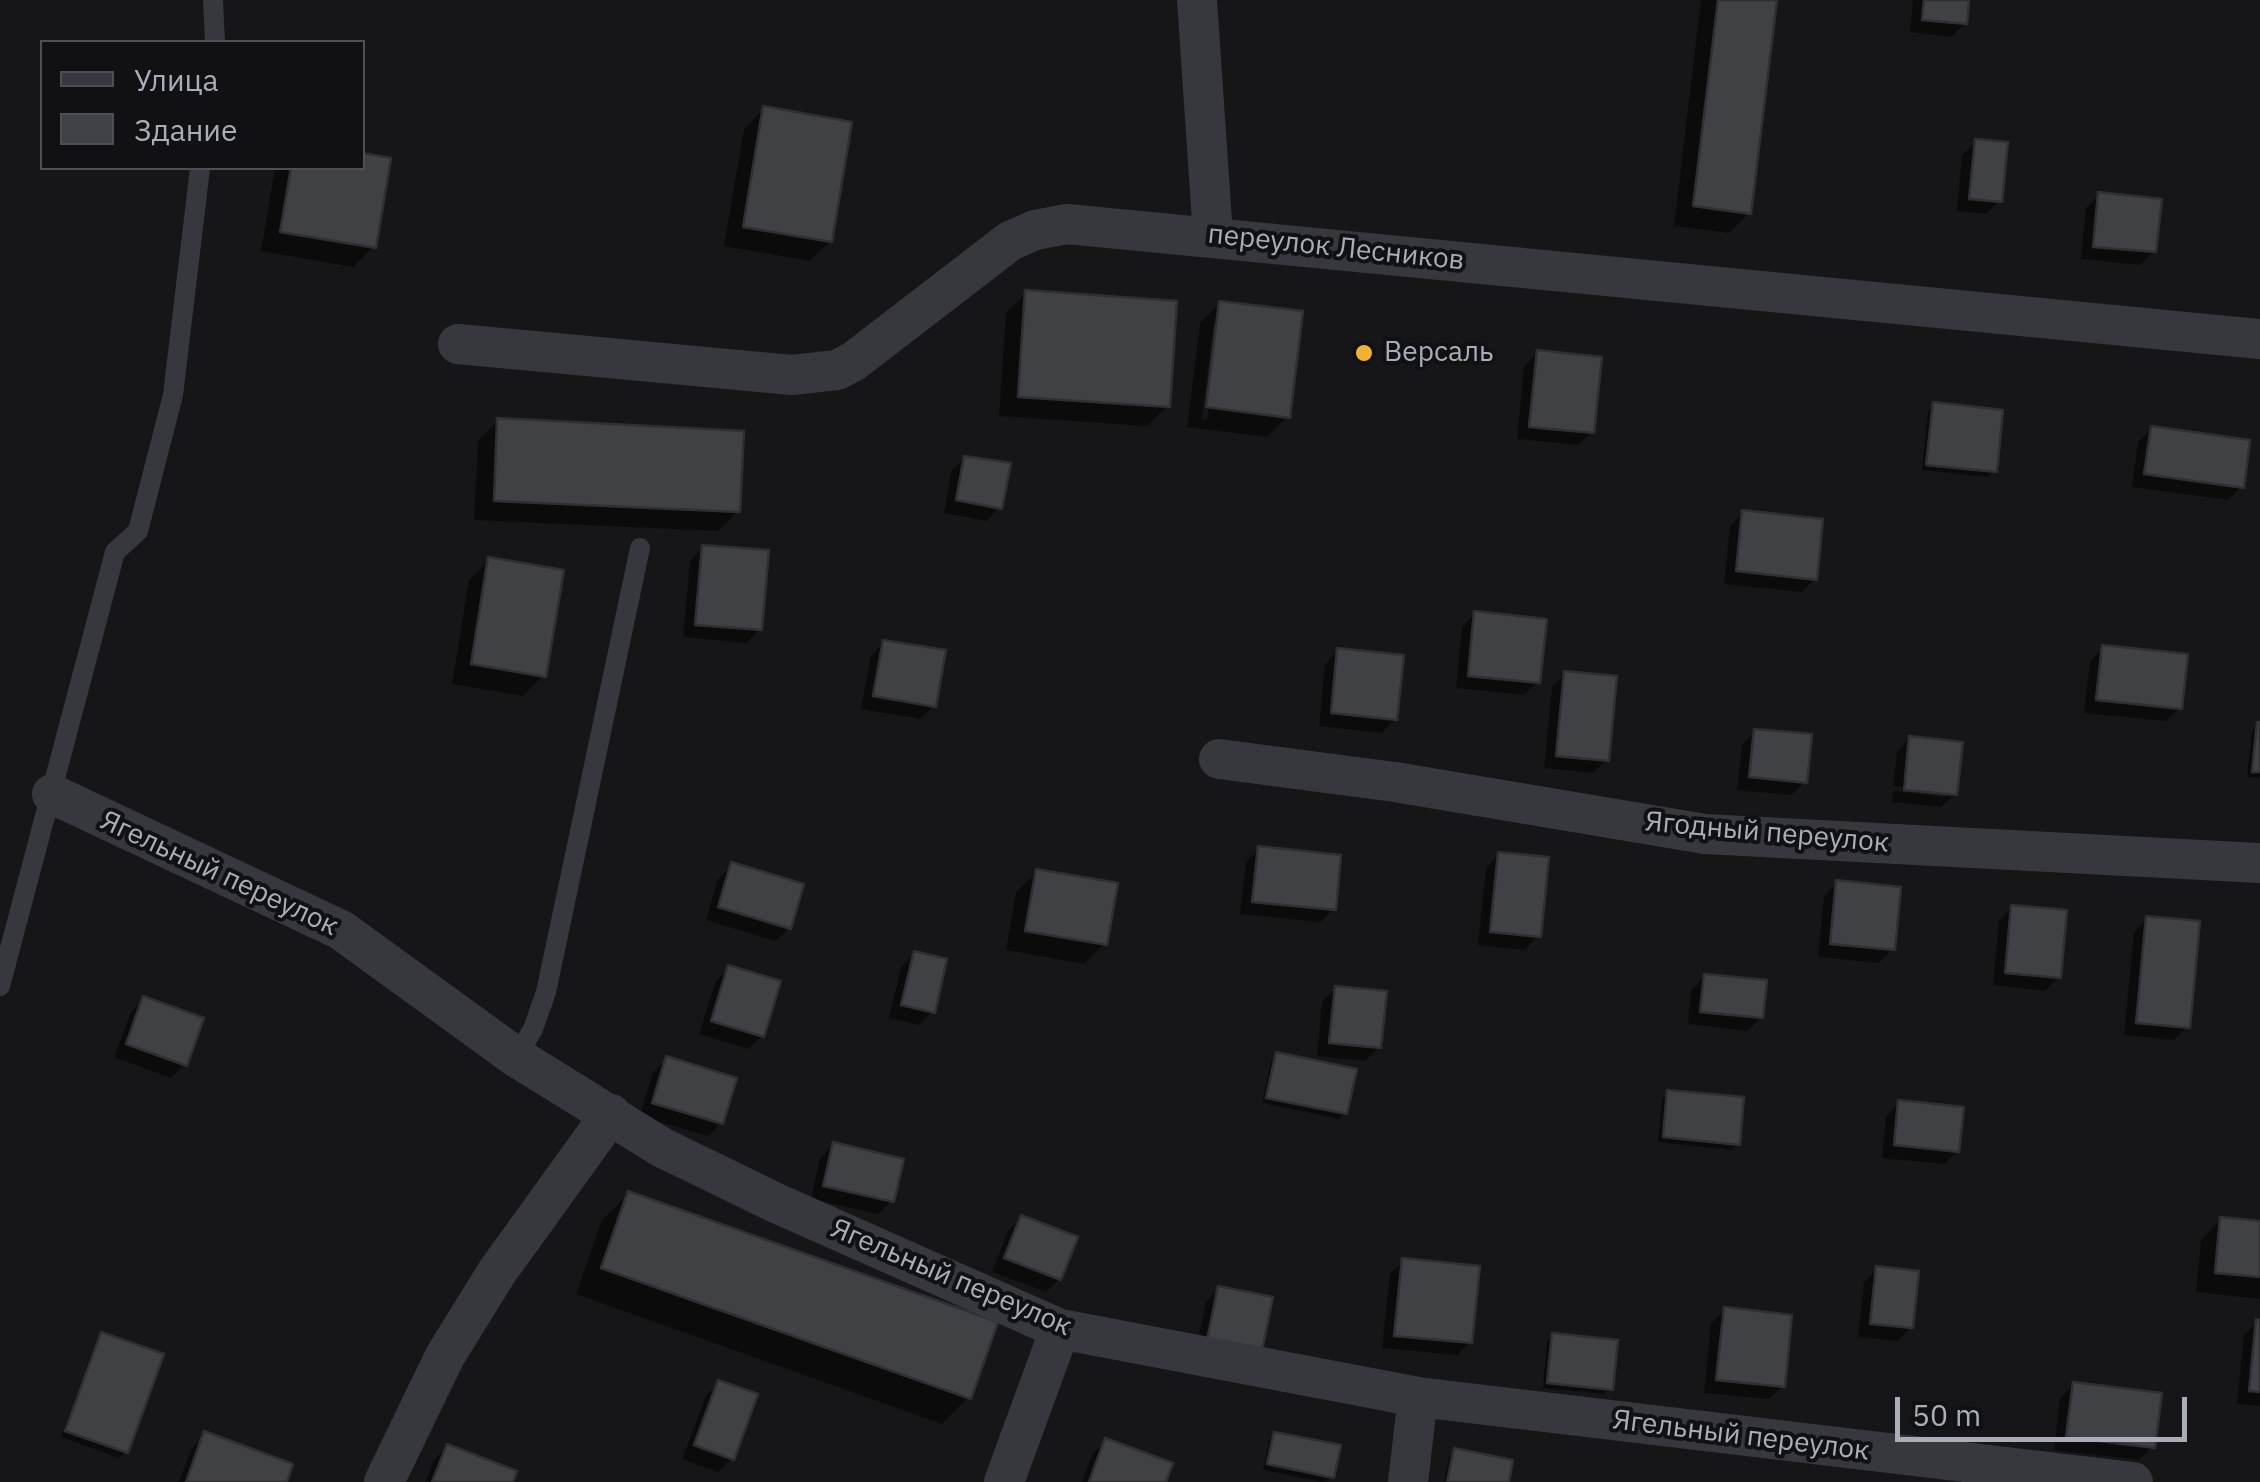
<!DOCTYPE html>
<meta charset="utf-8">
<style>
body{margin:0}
#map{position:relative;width:2260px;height:1482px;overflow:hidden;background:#161618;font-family:"IBM Plex Sans",sans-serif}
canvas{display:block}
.legend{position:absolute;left:40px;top:40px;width:325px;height:130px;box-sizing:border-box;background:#111113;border:2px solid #4d4f55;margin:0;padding:12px 18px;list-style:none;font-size:30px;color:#a8adb8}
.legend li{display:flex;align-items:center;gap:20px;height:50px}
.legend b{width:50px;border:2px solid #4d4f55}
.scale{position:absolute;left:1895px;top:1397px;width:292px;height:45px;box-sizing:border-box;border:5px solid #a8adb8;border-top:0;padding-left:12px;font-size:30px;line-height:35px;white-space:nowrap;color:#a8adb8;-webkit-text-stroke:8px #111113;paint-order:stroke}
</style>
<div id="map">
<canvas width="2260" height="1482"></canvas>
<ul class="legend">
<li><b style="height:12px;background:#37383d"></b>Улица</li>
<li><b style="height:28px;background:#404145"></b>Здание</li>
</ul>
<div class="scale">50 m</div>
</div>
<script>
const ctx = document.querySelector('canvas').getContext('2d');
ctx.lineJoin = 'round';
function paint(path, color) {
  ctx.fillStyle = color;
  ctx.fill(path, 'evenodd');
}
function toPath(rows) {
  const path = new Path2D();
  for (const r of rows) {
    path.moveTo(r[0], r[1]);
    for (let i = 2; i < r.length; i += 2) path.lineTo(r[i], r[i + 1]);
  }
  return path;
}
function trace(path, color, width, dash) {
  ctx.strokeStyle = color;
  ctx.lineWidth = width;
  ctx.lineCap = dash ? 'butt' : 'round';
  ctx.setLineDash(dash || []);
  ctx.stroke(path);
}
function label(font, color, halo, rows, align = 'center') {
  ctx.font = font + ' "IBM Plex Sans",sans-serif';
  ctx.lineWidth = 8;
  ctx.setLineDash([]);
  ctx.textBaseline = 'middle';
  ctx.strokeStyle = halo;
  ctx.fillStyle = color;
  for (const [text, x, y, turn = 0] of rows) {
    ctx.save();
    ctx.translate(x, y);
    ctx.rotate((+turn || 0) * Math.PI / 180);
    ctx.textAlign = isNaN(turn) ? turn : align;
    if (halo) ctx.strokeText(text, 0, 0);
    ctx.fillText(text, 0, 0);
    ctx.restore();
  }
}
paint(toPath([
 [1701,0,1774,0,1749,213,1729,233,1674,226],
 [1913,0,1967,0,1965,23,1951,37,1910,32],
 [764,109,830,241,810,261,724,246,744,129],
 [1976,142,1999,201,1986,214,1957,211,1962,155],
 [275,168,362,168,373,247,353,267,261,251],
 [2099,195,2154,251,2140,265,2081,259,2086,208],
 [1026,293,1168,406,1147,426,999,416,1006,313],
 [1220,303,1288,416,1267,437,1187,427,1200,323],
 [1214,322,1219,322,1207,420,1202,419],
 [1538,353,1592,432,1578,445,1517,439,1524,366],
 [1934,405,1994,471,1988,477,1922,470,1928,411],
 [498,421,738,511,718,531,474,520,478,441],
 [2152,429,2241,487,2228,500,2132,487,2138,442],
 [964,458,1000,507,987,521,944,513,951,472],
 [1743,513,1815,578,1802,592,1724,584,1730,526],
 [703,547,760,629,747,643,683,637,690,561],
 [489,560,543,676,523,696,452,684,469,580],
 [1475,614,1538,682,1524,695,1456,688,1462,627],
 [884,642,934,706,920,719,861,709,871,656],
 [2103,648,2180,708,2166,721,2084,713,2090,661],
 [1338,651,1395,719,1382,733,1319,726,1325,664],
 [1565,674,1606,760,1593,773,1544,768,1552,687],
 [2258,725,2260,725,2260,778,2247,777,2252,731],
 [1755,731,1805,782,1791,795,1737,790,1742,745],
 [1910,738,1955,794,1941,807,1892,802,1893,791,1946,797,1946,792,1893,786,1897,752],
 [1259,849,1334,909,1320,922,1240,914,1246,862],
 [1499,854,1538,936,1525,950,1478,945,1486,868],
 [732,865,789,928,775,941,706,920,718,879],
 [1037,872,1104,944,1084,964,1006,950,1016,892],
 [1837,883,1892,949,1879,963,1818,957,1824,896],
 [2012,907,2058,977,2045,991,1993,985,1999,921],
 [2147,919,2187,1027,2174,1040,2124,1035,2134,932],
 [914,954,932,1012,919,1025,889,1018,901,967],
 [729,968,762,1036,748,1049,699,1034,716,981],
 [1704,977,1761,1017,1748,1031,1688,1024,1691,990],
 [1336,988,1379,1047,1365,1061,1317,1056,1322,1002],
 [144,999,201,1019,184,1065,171,1078,114,1057,131,1012],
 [1277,1055,1345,1113,1339,1119,1262,1103,1271,1061],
 [667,1059,721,1123,708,1136,640,1116,653,1072],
 [1668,1093,1738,1144,1732,1150,1658,1142,1662,1099],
 [1899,1103,1957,1151,1944,1164,1882,1158,1886,1116],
 [833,1145,891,1201,878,1214,811,1199,820,1158],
 [629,1194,968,1398,942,1424,576,1294,602,1220],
 [1022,1218,1059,1279,1046,1292,992,1272,1008,1231],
 [2221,1219,2260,1223,2260,1299,2196,1292,2201,1240],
 [1403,1261,1470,1342,1457,1355,1382,1348,1390,1274],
 [1877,1269,1911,1327,1898,1341,1858,1337,1864,1282],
 [1219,1289,1270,1299,1194,1358,1206,1302],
 [1725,1310,1783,1386,1769,1399,1704,1393,1711,1323],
 [2257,1322,2260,1322,2260,1406,2237,1404,2244,1335],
 [102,1334,125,1452,119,1458,61,1437,96,1340],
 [1553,1335,1610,1388,1604,1394,1543,1388,1547,1341],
 [719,1383,732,1459,718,1472,682,1459,706,1396],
 [2073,1385,2153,1446,2139,1460,2054,1450,2060,1398],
 [205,1434,284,1482,179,1482,192,1448],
 [1275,1435,1332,1477,1323,1482,1263,1470,1269,1441],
 [1105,1441,1164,1482,1082,1482,1092,1455],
 [447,1447,510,1482,425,1482,434,1460],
 [1455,1451,1506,1482,1444,1482,1449,1457]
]), '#0007');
const building = toPath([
 [1718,0,1777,0,1751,214,1693,206,1718,0],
 [1924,0,1969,0,1967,24,1922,20,1924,0],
 [763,106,852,122,832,242,743,227,763,106],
 [1975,139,2008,142,2002,202,1969,199,1975,139],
 [362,153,391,158,376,248,280,232,291,168,362,168,362,153],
 [2098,192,2162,199,2156,252,2093,247,2098,192],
 [1025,290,1177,301,1170,407,1018,397,1025,290],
 [1219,301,1303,311,1290,418,1206,407,1219,301],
 [1537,350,1602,357,1594,433,1529,427,1537,350],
 [1933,402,2003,410,1997,472,1926,465,1933,402],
 [497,418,744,431,740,512,494,501,497,418],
 [2151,426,2250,440,2244,488,2144,474,2151,426],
 [964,456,1011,463,1002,509,956,500,964,456],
 [1742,510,1823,519,1817,580,1736,571,1742,510],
 [702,545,769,550,762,630,695,625,702,545],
 [488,557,564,570,546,677,471,664,488,557],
 [1474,611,1547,619,1540,683,1468,676,1474,611],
 [883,640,946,650,936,707,873,696,883,640],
 [2102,645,2188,654,2182,709,2096,700,2102,645],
 [1337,648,1404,655,1397,720,1331,713,1337,648],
 [1564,671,1617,676,1609,761,1556,756,1564,671],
 [2257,722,2260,722,2260,772,2252,772,2257,722],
 [1754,729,1812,734,1807,783,1749,777,1754,729],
 [1909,736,1963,742,1957,795,1904,790,1909,736],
 [1258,846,1341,855,1336,910,1252,902,1258,846],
 [1498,852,1549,857,1541,937,1490,932,1498,852],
 [731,862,804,884,791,929,718,907,731,862],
 [1036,869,1118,883,1107,945,1025,931,1036,869],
 [1836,880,1901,887,1895,950,1830,944,1836,880],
 [2011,905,2067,910,2061,978,2005,973,2011,905],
 [2146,916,2200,921,2190,1028,2136,1023,2146,916],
 [914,951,947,959,935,1013,901,1005,914,951],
 [728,965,781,981,764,1037,711,1021,728,965],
 [1704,974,1767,980,1763,1018,1700,1012,1704,974],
 [1335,986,1387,991,1381,1048,1329,1043,1335,986],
 [143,996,204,1018,187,1066,126,1044,143,996],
 [1276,1052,1357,1069,1347,1114,1266,1098,1276,1052],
 [666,1056,737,1078,723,1124,652,1103,666,1056],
 [1667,1090,1744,1097,1740,1145,1663,1137,1667,1090],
 [1898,1100,1964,1107,1959,1152,1894,1145,1898,1100],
 [833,1142,904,1159,894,1202,823,1186,833,1142],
 [628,1191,998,1322,971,1399,601,1268,628,1191],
 [1021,1215,1078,1237,1061,1280,1004,1258,1021,1215],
 [2220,1217,2260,1221,2260,1277,2215,1273,2220,1217],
 [1402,1258,1480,1266,1472,1343,1394,1336,1402,1258],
 [1876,1266,1919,1271,1913,1328,1870,1324,1876,1266],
 [1218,1286,1273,1297,1261,1356,1206,1345,1218,1286],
 [1724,1307,1792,1315,1785,1387,1716,1380,1724,1307],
 [2256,1319,2260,1320,2260,1392,2249,1391,2256,1319],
 [101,1332,164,1354,128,1453,65,1431,101,1332],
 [1552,1333,1618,1340,1613,1390,1547,1383,1552,1333],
 [718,1380,758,1394,734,1460,694,1445,718,1380],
 [2073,1382,2162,1393,2155,1448,2066,1437,2073,1382],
 [204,1431,293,1464,287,1482,186,1482,204,1431],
 [1274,1432,1341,1445,1334,1478,1267,1464,1274,1432],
 [1105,1438,1173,1463,1166,1482,1089,1482,1105,1438],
 [447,1444,517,1471,513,1482,432,1482,447,1444],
 [1454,1448,1513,1460,1509,1482,1447,1482,1454,1448]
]);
paint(building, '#404145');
trace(building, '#303034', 2.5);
trace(toPath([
 [213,0,215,42],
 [0,986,115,552,138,531,173,395,200,168],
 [516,1057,533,1029,546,992,640,548]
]), '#37383d', 20);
trace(toPath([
 [1197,0,1213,236],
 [458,344,792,375,837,370,854,361,1010,241,1035,230,1067,224,2260,339],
 [1219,759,1395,782,1705,834,2260,863],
 [52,794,341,930,516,1057,661,1147,776,1203,1060,1329,1418,1397,2133,1482],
 [384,1482,445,1356,497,1272,611,1114],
 [1004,1482,1060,1329],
 [1408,1482,1418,1397]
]), '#37383d', 40);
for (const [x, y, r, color] of [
 [1364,353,10,"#f2b134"]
]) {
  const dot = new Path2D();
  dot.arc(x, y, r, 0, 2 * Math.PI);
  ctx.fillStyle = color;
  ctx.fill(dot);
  trace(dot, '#111113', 4);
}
label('28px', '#a8adb8', '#111113', [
 ["переулок Лесников",1336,248,6],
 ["Ягодный переулок",1767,833,5],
 ["Ягельный переулок",219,874,25],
 ["Ягельный переулок",951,1278,23],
 ["Ягельный переулок",1741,1436,7]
]);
label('28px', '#a8adb8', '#111113', [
 ["Версаль",1384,353]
], 'left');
</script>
